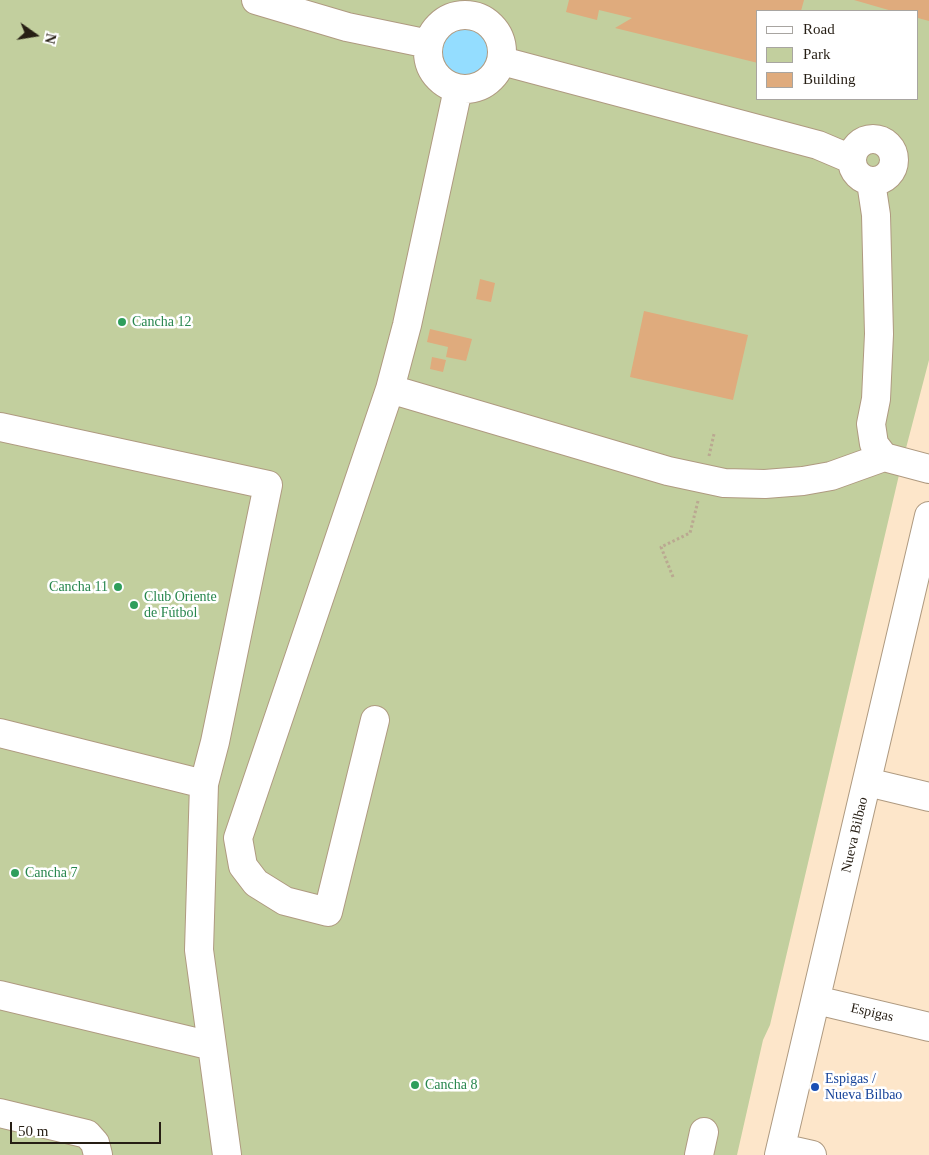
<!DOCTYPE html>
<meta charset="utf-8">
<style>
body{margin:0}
#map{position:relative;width:929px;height:1155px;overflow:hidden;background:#fde6ca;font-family:Georgia,serif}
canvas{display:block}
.legend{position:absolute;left:756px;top:10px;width:162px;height:90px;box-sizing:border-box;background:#fff;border:1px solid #a8a5a1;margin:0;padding:6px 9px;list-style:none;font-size:15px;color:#261e14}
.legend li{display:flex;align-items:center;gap:10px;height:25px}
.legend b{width:25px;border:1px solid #a8a5a1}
.north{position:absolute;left:10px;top:10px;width:50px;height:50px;-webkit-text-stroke:4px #fff;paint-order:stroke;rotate:103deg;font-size:14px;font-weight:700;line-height:20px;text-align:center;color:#261e14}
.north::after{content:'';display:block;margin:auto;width:18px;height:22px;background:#261e14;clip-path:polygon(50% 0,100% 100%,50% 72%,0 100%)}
.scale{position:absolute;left:10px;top:1122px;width:151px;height:22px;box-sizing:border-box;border:2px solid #261e14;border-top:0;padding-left:6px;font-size:15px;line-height:18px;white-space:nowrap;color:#261e14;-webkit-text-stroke:4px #fff;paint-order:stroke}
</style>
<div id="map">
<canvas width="929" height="1155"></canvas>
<ul class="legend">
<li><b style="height:6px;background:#fff"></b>Road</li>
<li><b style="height:14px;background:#c2cf9e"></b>Park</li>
<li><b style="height:14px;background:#dfab7d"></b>Building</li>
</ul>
<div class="north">N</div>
<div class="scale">50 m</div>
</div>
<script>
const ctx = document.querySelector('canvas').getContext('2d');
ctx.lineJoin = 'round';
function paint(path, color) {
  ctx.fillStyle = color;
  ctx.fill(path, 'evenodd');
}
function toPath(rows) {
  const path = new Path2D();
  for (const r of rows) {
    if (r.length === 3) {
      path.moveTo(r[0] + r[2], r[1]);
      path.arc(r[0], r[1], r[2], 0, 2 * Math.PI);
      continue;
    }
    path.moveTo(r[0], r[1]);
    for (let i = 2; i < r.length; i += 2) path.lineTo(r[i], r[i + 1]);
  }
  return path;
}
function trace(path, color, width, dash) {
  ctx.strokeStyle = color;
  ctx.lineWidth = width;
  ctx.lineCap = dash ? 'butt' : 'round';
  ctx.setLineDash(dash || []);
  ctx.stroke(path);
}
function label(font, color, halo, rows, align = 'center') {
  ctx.font = font + ' Georgia,serif';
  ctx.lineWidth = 5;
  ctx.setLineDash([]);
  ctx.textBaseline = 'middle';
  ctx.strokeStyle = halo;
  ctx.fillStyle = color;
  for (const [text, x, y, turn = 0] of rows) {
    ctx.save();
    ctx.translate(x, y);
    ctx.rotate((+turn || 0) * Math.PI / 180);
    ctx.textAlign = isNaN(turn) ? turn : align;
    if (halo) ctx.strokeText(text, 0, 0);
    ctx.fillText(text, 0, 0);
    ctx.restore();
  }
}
paint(toPath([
 [0,0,929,0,929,360,899,475,770,1025,763,1040,737,1155,0,1155],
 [758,11,918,11,918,99,758,99]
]), '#c2cf9e');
paint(toPath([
 [463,52,25]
]), '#94ddff');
paint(toPath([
 [569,0,804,0,801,11,758,11,758,63,615,28,632,18,599,10,597,20,566,12],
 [854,0,929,0,929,21,918,18,918,11,892,11],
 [480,279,495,283,491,302,476,299],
 [644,311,748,335,733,400,630,377],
 [430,329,472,339,466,361,446,357,448,347,427,342],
 [432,357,446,360,443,372,430,369]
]), '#dfab7d');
const minor = toPath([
 [256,0,347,27,429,44],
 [465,52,37],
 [502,61,818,145,851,159],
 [873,160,21],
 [871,182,876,215,879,334,876,399,871,424,874,444,884,457,929,469],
 [390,389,668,471,724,483,765,484,803,481,831,476,884,457],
 [0,427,268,485,215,742,204,784,199,950,227,1155],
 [375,720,328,912,285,901,256,883,243,866,238,838,390,389,407,325,458,89],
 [0,733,204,784],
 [867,782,929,797],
 [0,995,212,1046],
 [816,1000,929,1027],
 [0,1113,87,1134,95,1143,98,1155],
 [781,1148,812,1155],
 [699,1155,704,1132],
 [779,1155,929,516]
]);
trace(minor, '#af9a80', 30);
trace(toPath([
 [709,456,714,434],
 [673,577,661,547,690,533,698,501]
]), '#baa891', 3, [2.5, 2.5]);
trace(minor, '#fff', 28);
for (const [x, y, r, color] of [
 [122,322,5,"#2e9e5b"],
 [118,587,5,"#2e9e5b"],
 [134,605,5,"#2e9e5b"],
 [15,873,5,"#2e9e5b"],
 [415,1085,5,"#2e9e5b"],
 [815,1087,5,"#1a4fb4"]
]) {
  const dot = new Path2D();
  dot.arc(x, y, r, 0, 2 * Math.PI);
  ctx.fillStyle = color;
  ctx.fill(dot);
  trace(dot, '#fff', 2);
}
label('14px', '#27864d', '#fff', [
 ["Cancha 12",132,322],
 ["Cancha 11",108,587,"right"],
 ["Club Oriente",144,597],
 ["de Fútbol",144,613],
 ["Cancha 7",25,873],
 ["Cancha 8",425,1085]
], 'left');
label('14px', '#261e14', '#fff', [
 ["Nueva Bilbao",855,835,-77],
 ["Espigas",872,1013,13]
]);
label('14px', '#164399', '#fff', [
 ["Espigas /",825,1079],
 ["Nueva Bilbao",825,1095]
], 'left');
</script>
